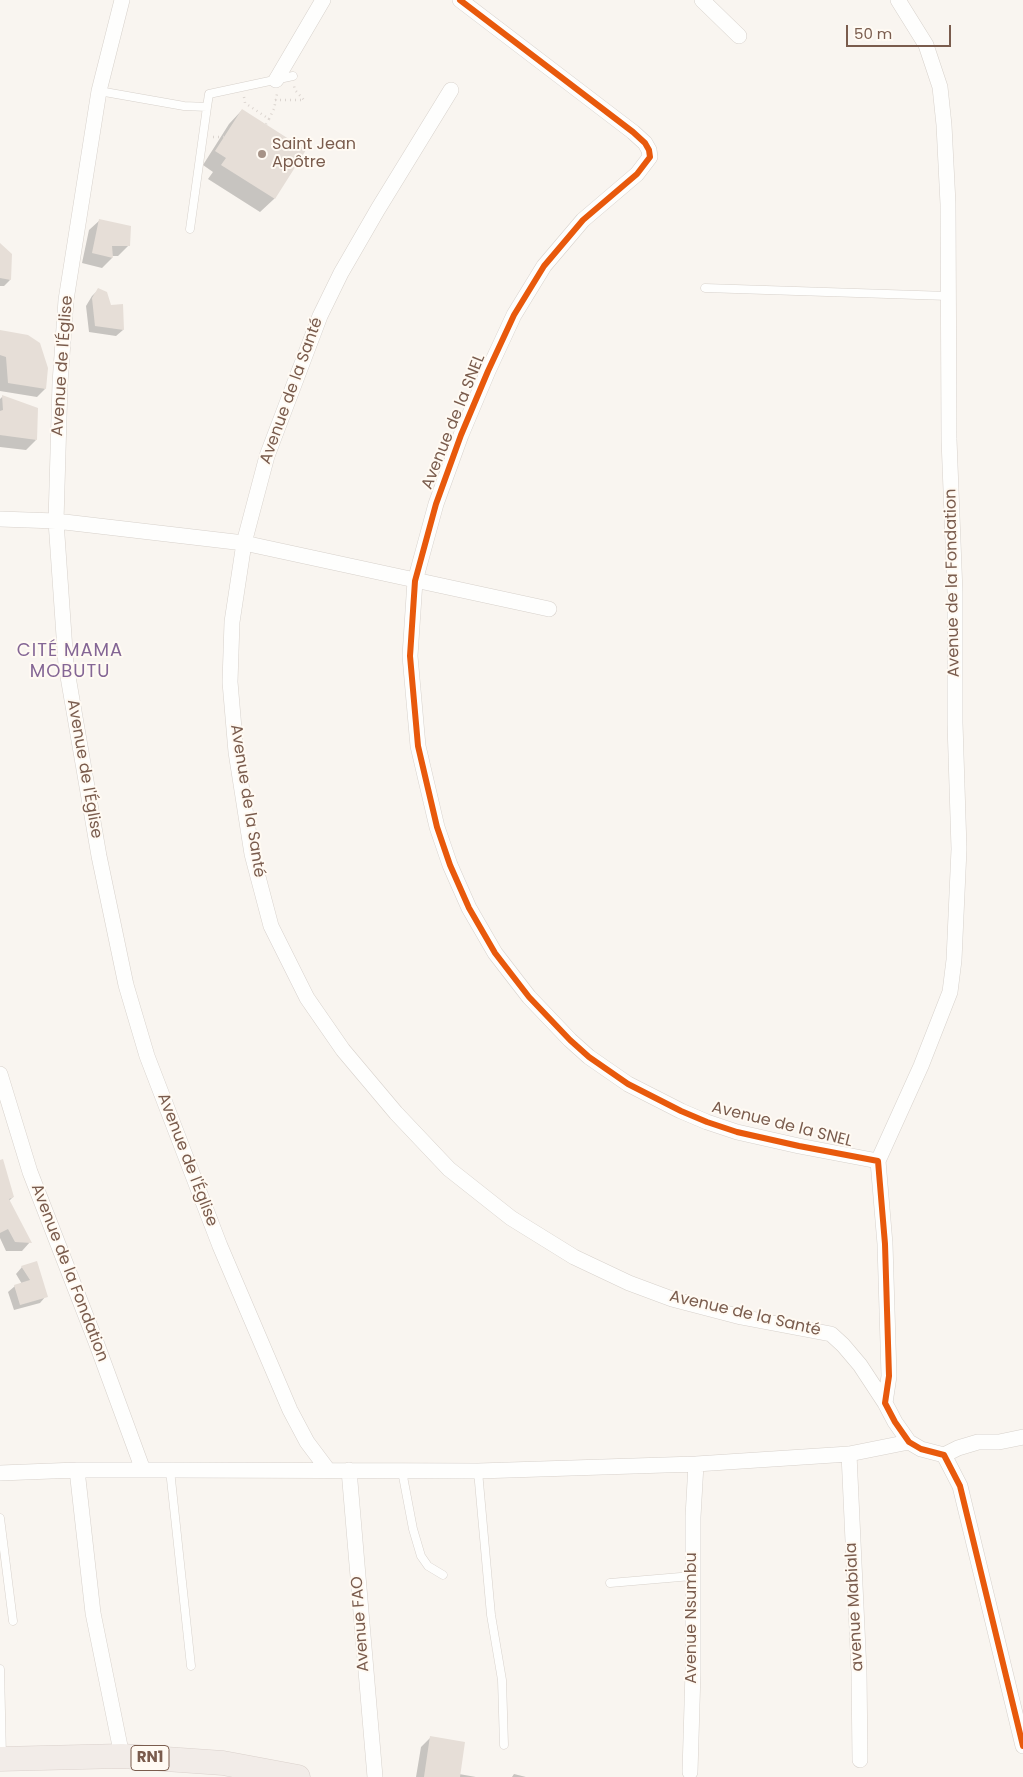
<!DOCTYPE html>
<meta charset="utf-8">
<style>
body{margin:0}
#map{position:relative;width:1023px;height:1777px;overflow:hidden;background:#f9f5f0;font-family:Poppins,sans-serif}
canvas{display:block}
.scale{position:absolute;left:846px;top:25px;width:105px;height:22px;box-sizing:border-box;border:2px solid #7a5c4d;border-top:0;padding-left:6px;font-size:15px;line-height:18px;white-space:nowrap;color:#7a5c4d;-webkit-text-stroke:4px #fffaf3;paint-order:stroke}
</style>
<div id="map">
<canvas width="1023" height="1777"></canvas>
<div class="scale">50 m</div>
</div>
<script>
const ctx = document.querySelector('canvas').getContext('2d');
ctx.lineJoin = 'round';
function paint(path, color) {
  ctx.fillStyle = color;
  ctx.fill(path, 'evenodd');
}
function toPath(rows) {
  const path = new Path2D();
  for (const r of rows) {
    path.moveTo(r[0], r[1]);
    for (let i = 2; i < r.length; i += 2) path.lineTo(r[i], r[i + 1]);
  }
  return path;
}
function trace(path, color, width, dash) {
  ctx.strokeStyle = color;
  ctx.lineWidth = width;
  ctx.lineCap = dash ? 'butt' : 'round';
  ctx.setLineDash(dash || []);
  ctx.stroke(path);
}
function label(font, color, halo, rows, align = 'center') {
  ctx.font = font + ' Poppins,sans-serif';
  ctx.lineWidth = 4;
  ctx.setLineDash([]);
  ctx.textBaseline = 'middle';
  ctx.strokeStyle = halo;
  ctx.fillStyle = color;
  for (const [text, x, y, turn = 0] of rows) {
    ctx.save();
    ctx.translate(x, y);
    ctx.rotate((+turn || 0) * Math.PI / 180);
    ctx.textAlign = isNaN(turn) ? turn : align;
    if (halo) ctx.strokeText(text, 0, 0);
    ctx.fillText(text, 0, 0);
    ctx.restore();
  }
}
paint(toPath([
 [242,110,304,150,274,199,260,212,208,179,213,172,203,165,229,124],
 [100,220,129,245,118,256,112,256,112,258,102,268,82,263,89,230],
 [0,246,10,280,4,286,0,286],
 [99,289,111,306,123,330,116,336,89,332,86,306,92,296],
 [0,331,45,389,37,397,0,391],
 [3,396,36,440,26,450,0,447,0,399],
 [0,1161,13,1197,9,1201,30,1242,22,1251,6,1251,0,1238],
 [22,1267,46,1296,40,1303,14,1310,8,1292,15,1286,22,1284,16,1274],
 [431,1737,459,1774,476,1777,416,1777,421,1747],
 [514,1774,526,1777,512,1777]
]), '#0003');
paint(toPath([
 [242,109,306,150,275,199,221,165,226,158,215,151],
 [99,219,131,226,130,246,112,246,113,258,92,253],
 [0,243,12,254,11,280,0,278],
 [98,288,107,292,111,305,123,304,124,330,95,326,92,298],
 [0,330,28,335,40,343,48,368,46,389,8,383,6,357,0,355],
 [2,395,38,408,37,440,0,435,0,411,3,410],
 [3,1159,14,1197,9,1199,32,1243,15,1242,8,1229,0,1233,0,1160],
 [37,1261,48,1297,20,1305,14,1285,30,1280,21,1266],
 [430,1736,465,1742,460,1777,424,1777]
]), '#e6ded7');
const service = toPath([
 [99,91,184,106,207,107,190,229],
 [207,107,209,94,293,76],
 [705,288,948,296],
 [170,1470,191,1666],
 [402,1471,413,1529,421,1556,428,1566,443,1575],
 [478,1471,491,1615,502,1680,504,1745],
 [0,1518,13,1621],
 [610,1583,692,1576],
 [0,1669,2,1757]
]);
const minor = toPath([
 [122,0,99,91,66,300,60,383,56,521,66,665,99,856,126,985,147,1056,220,1246,290,1410,307,1442,328,1470],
 [460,0,633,132,645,143,649,150,650,157,637,174,583,220,544,266,514,315,488,371,461,435,436,504,415,581,410,656,418,746,437,827,450,865,469,908,495,953,529,997,570,1040,589,1057,628,1084,681,1111,707,1122,737,1132,799,1146,878,1161,885,1244,889,1376,885,1403,895,1422,909,1442,921,1449,944,1455,960,1486,1023,1746],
 [702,0,739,36],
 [276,80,323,0],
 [451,90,378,209,341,273,320,316,267,456,244,543,232,622,230,682,236,752,252,854,271,926,307,998,343,1050,396,1113,449,1169,511,1218,574,1257,629,1283,672,1299,741,1317,831,1334,843,1345,860,1365,885,1403],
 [0,519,56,521,244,543,549,609],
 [0,1074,30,1172,96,1342,143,1470],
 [878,1161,921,1066,950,992,954,960,959,849,955,723,955,593,949,439,948,204,944,125,940,87,926,45,898,0],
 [849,1454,859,1672,860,1760],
 [944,1455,958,1448,978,1442,999,1442,1023,1437],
 [77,1470,93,1613,122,1756],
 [349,1470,375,1777],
 [0,1473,77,1470,170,1470,478,1471,696,1464,849,1454,909,1442],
 [690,1772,693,1671,693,1517,696,1464]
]);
const trunk = toPath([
 [0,1759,122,1756,223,1763,298,1777]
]);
trace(service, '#d7d1cb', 9);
trace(minor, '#d7d1cb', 16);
trace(trunk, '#dad1cc', 25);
trace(toPath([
 [244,97,245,103,269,119,266,124],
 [275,100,304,100,295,90,294,86],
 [269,119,274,109,277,94],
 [213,137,224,137]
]), '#dcd5d0', 2.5, [1, 4]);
trace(service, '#fefefd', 8);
trace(minor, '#fefefd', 15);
trace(trunk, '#f2ece8', 24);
trace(toPath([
 [460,0,633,132,645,143,649,150,650,157,637,174,583,220,544,266,514,315,488,371,461,435,436,504,415,581,410,656,418,746,437,827,450,865,469,908,495,953,529,997,570,1040,589,1057,628,1084,681,1111,707,1122,737,1132,799,1146,878,1161,885,1244,889,1376,885,1403,895,1422,909,1442,921,1449,944,1455,960,1486,1023,1746]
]), '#e8590c', 6);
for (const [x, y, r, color] of [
 [262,154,5,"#a69286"]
]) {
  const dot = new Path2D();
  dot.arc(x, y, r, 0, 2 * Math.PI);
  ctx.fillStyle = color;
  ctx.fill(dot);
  trace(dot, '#fffaf3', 2);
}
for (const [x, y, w] of [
 [150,1758,38]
]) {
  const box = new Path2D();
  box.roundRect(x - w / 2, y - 12.5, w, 25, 4);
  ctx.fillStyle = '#fffaf3';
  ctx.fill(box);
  trace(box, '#7a5c4d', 1);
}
label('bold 15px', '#7a5c4d', null, [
 ["RN1",150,1758]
]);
label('16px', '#7a5c4d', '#fffaf3', [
 ["Saint Jean",272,145],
 ["Apôtre",272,163]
], 'left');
label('16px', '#7a5c4d', '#fffaf3', [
 ["Avenue de l'Église",63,366,-86],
 ["Avenue de la Santé",292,391,-70],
 ["Avenue de la SNEL",454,422,-68],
 ["Avenue de la Fondation",953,583,-91],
 ["Avenue de l'Église",84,769,80],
 ["Avenue de la Santé",247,801,81],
 ["Avenue de la SNEL",782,1125,14],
 ["Avenue de l'Église",187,1160,69],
 ["Avenue de la Fondation",69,1273,69],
 ["Avenue de la Santé",745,1314,13],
 ["avenue Mabiala",855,1607,-93],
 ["Avenue Nsumbu",692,1618,-90],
 ["Avenue FAO",361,1624,-94]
]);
ctx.letterSpacing = '1px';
label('18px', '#846695', '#fffaf3', [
 ["CITÉ MAMA",70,651],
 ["MOBUTU",70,672]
]);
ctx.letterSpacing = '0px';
</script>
